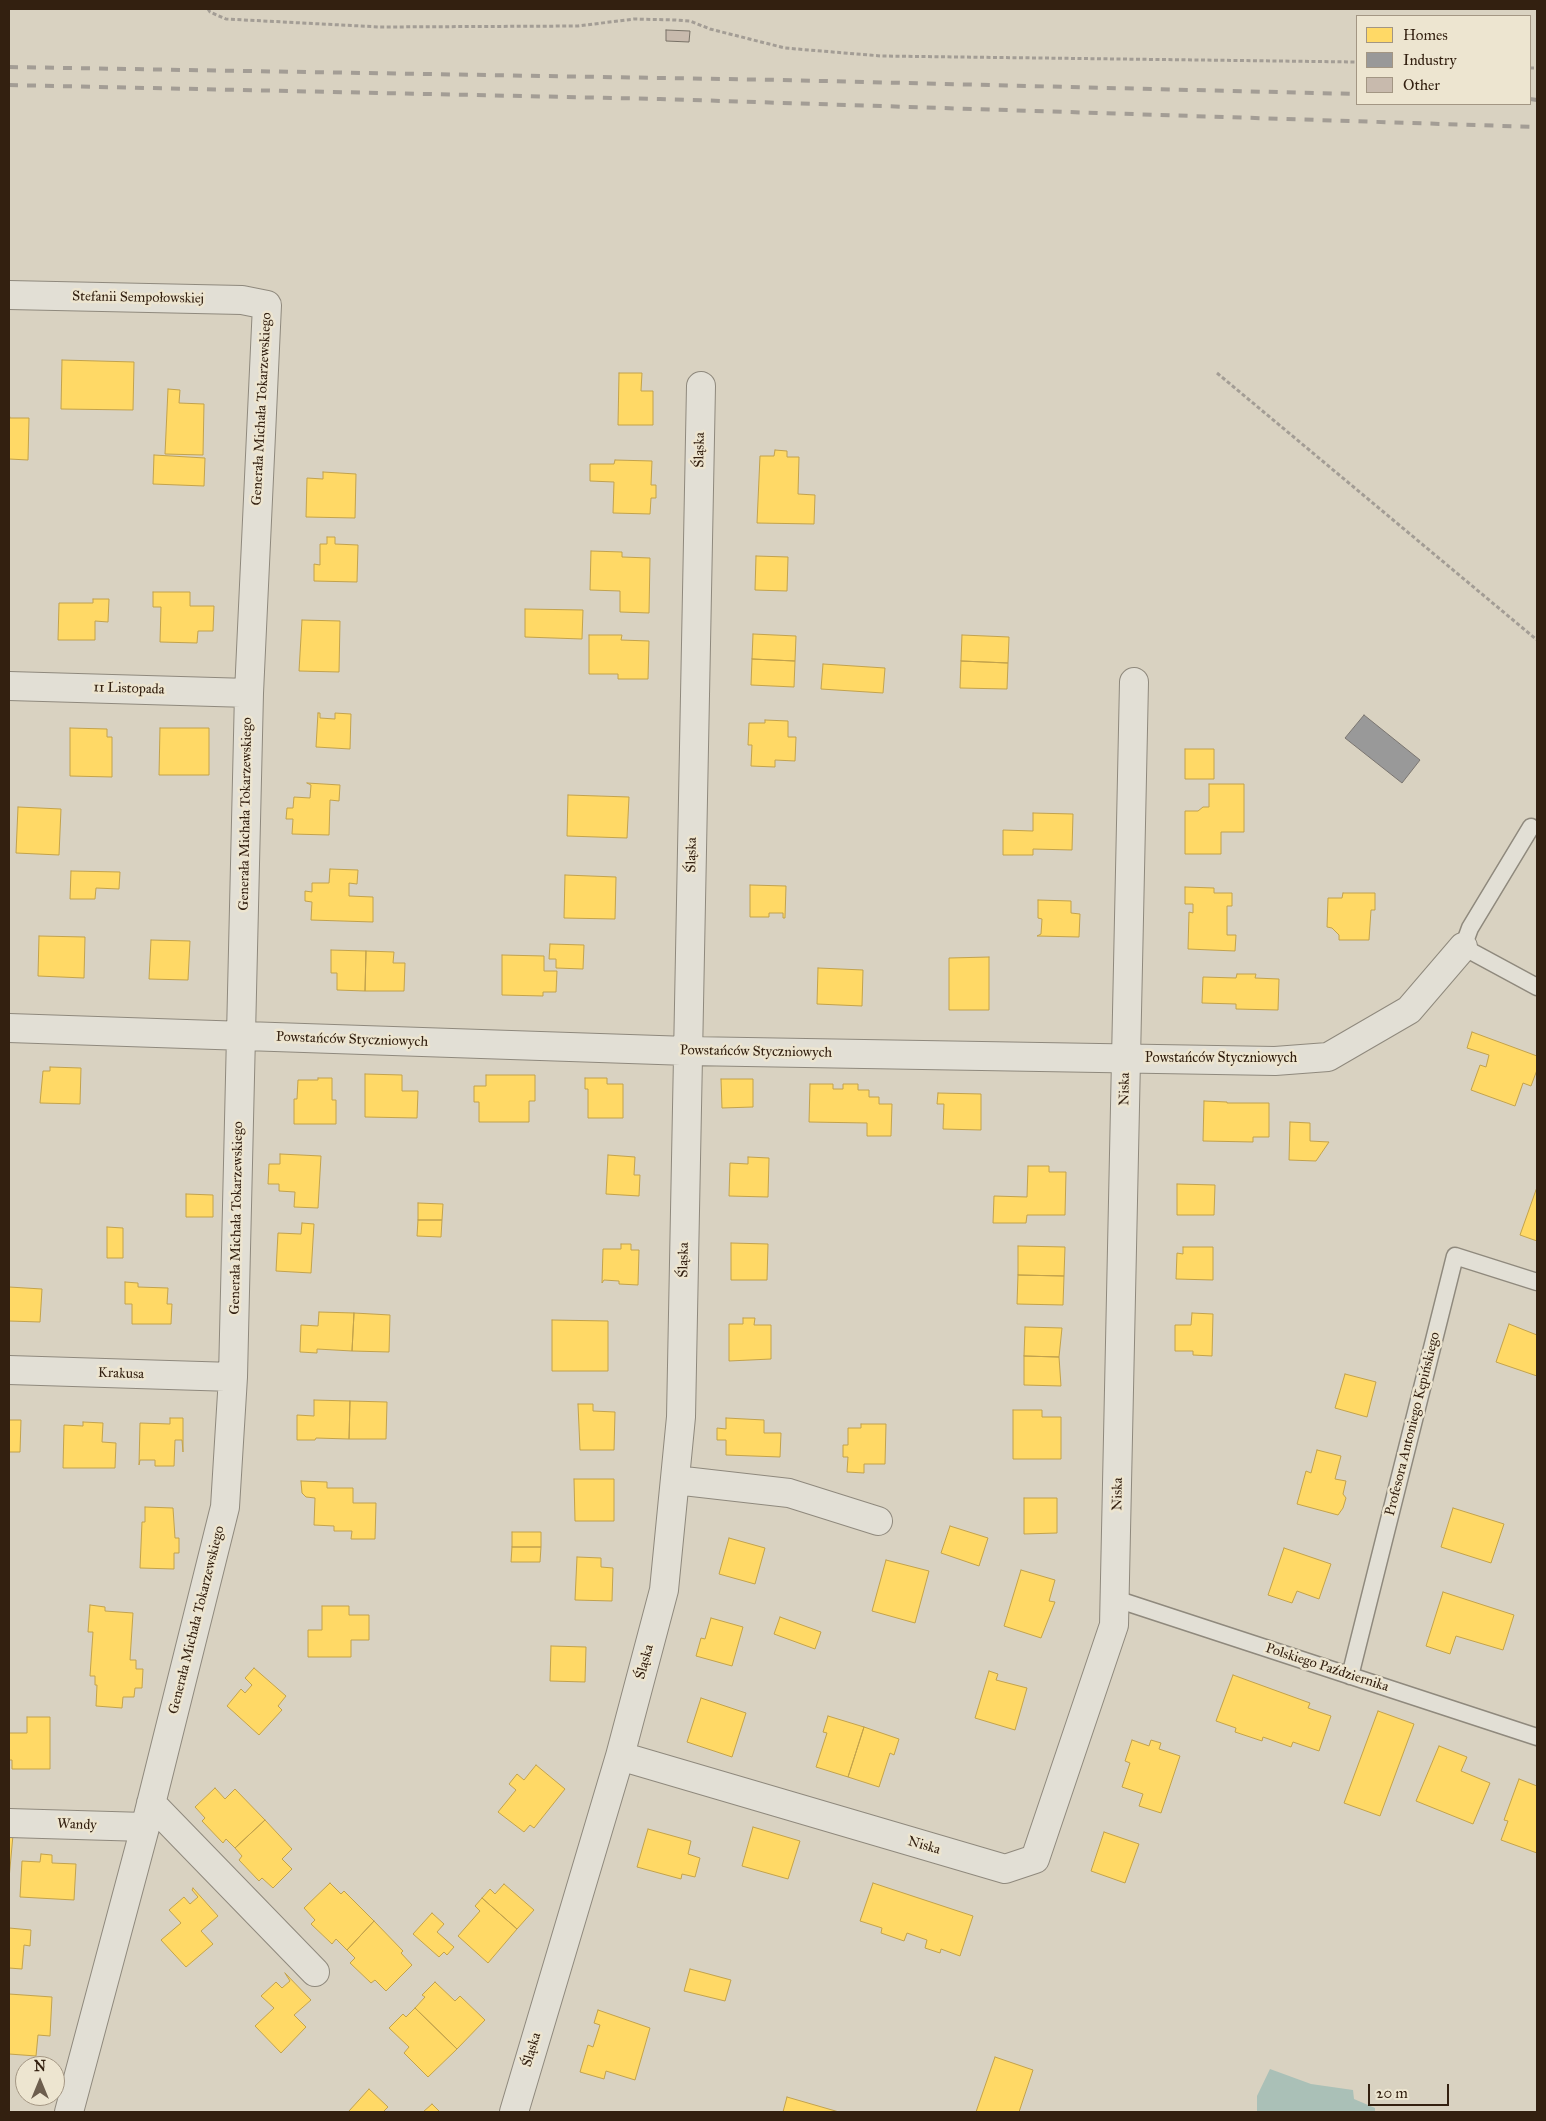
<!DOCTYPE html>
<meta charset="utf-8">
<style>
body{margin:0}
#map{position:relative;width:1546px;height:2121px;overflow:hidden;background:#d9d2c1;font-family:"IM FELL Great Primer",serif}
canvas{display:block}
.frame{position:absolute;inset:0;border:10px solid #332010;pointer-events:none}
.legend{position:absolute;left:1356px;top:15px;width:175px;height:90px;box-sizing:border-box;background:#ede5d0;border:1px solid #a39683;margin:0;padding:6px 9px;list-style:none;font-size:15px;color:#332010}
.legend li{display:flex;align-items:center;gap:10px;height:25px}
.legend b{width:25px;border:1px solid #a39683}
.north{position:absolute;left:15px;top:2056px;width:50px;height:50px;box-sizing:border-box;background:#ede5d0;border:1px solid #a39683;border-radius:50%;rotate:0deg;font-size:14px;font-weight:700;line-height:20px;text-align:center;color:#332010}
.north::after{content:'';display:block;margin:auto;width:18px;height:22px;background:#6d5e4e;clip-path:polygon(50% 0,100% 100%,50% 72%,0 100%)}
.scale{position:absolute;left:1368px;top:2084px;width:81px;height:22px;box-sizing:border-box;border:2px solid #332010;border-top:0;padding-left:6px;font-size:15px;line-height:18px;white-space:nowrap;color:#332010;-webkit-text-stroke:4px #ede5d0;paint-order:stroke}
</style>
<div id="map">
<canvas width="1546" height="2121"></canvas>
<div class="frame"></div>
<ul class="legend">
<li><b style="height:14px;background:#ffd966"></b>Homes</li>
<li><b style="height:14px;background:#999"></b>Industry</li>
<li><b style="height:14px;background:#c8baad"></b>Other</li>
</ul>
<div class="north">N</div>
<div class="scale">20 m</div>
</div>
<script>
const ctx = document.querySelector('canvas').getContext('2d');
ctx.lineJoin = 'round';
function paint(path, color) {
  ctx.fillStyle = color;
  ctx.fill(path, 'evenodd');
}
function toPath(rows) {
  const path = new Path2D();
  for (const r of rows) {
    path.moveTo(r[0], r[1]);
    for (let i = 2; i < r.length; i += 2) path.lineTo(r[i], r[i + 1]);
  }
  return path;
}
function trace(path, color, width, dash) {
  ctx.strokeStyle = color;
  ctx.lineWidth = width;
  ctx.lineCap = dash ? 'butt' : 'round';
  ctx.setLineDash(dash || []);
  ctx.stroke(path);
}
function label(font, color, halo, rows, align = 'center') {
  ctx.font = font + ' "IM FELL Great Primer",serif';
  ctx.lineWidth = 5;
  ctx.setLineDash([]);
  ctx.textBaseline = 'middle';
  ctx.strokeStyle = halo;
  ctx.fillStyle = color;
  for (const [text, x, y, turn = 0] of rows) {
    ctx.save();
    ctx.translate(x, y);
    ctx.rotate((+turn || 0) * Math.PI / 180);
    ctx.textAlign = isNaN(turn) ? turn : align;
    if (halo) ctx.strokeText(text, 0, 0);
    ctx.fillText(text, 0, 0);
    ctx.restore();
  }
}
paint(toPath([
 [1270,2069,1311,2084,1353,2090,1354,2099,1375,2108,1375,2112,1257,2112,1257,2096]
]), '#aac0b7');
const homes = toPath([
 [62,360,134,362,133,410,61,409,62,360],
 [619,373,642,373,641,391,653,391,653,425,618,425,619,373],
 [168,389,180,390,179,403,204,404,203,455,165,454,168,389],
 [9,414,10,418,29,418,28,460,9,459,9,414],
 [775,450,787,451,787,457,799,457,798,494,815,495,814,524,757,523,760,456,774,456,775,450],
 [154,455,205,458,204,486,153,484,154,455],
 [615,460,652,461,651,485,656,485,656,498,651,498,650,514,613,513,614,482,590,481,590,464,614,464,615,460],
 [323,472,356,474,355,518,306,517,307,478,323,479,323,472],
 [327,537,335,537,335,544,358,545,357,582,314,581,314,564,320,565,320,544,327,544,327,537],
 [591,551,622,552,622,557,650,558,649,613,620,612,620,591,590,590,591,551],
 [756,556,788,557,787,591,755,590,756,556],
 [153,592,190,592,190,606,214,606,213,631,198,631,197,643,160,642,161,607,153,607,153,592],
 [93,599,109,599,108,622,95,621,95,640,58,640,59,603,93,603,93,599],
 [525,609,583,610,582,639,525,637,525,609],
 [302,620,340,621,339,672,299,671,302,620],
 [753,634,796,636,795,661,752,659,753,634],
 [589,635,622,635,621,640,649,641,648,679,618,679,618,674,589,674,589,635],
 [962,635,1009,637,1008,663,961,661,962,635],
 [752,659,795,661,794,687,751,685,752,659],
 [961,661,1008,663,1007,689,960,688,961,661],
 [823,664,885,668,883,693,821,689,823,664],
 [318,713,320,713,320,718,335,719,335,713,351,714,350,749,316,747,318,713],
 [765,720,788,721,788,737,796,737,795,761,775,760,775,767,751,766,752,745,748,745,749,723,765,723,765,720],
 [70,728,107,729,107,737,112,737,112,777,70,776,70,728],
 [160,728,209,728,209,775,159,775,160,728],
 [1185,749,1214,749,1214,779,1185,779,1185,749],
 [307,783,340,785,339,801,330,800,329,835,292,834,293,819,286,819,287,808,293,808,294,797,310,798,311,785,307,783],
 [1209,784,1244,784,1244,832,1221,832,1221,854,1185,854,1185,811,1198,811,1203,807,1209,807,1209,784],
 [568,795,629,797,627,838,567,836,568,795],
 [18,807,61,809,59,855,16,853,18,807],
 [1033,813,1073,814,1072,850,1033,849,1033,855,1003,855,1003,830,1033,831,1033,813],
 [330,869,358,870,357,884,349,883,349,896,373,897,373,922,311,920,312,902,305,901,305,891,312,892,312,883,329,883,330,869],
 [71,871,120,872,119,889,96,888,95,899,70,899,71,871],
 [565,875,616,877,615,919,564,918,565,875],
 [750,885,786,886,785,918,783,918,783,913,769,913,769,917,750,917,750,885],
 [1185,887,1214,888,1214,893,1232,893,1232,906,1227,906,1227,935,1236,935,1235,951,1188,949,1189,912,1193,913,1193,904,1185,904,1185,887],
 [1343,893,1375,893,1375,910,1371,910,1369,940,1339,940,1339,935,1332,928,1327,927,1328,898,1342,898,1343,893],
 [1038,900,1071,901,1071,913,1080,914,1079,937,1037,936,1041,934,1042,919,1038,918,1038,900],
 [39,936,85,937,84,978,38,976,39,936],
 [151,940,190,941,188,980,149,979,151,940],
 [550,944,584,945,583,969,556,968,556,959,549,959,550,944],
 [331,950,366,951,365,991,337,990,337,973,331,973,331,950],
 [366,951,394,952,393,963,405,963,404,991,365,991,366,951],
 [502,955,544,956,544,971,557,971,556,992,543,992,543,996,502,995,502,955],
 [989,957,989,1010,949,1010,949,958,989,957],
 [818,968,863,970,862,1006,817,1004,818,968],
 [1237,974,1256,974,1255,978,1279,979,1278,1010,1236,1009,1236,1004,1202,1003,1203,977,1236,978,1237,974],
 [1472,1032,1537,1056,1537,1070,1531,1086,1523,1083,1515,1106,1471,1090,1480,1065,1486,1067,1489,1055,1467,1048,1472,1032],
 [50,1067,81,1068,80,1104,40,1103,43,1071,50,1071,50,1067],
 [365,1074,402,1075,402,1091,418,1091,417,1118,365,1117,365,1074],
 [486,1075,535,1075,535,1101,529,1101,529,1122,479,1122,479,1102,474,1102,474,1086,486,1086,486,1075],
 [318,1078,332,1078,332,1100,336,1100,336,1124,294,1124,294,1099,297,1099,298,1080,318,1080,318,1078],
 [585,1078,607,1078,607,1084,623,1084,623,1118,588,1118,588,1089,585,1089,585,1078],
 [721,1079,753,1079,753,1107,722,1108,721,1079],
 [810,1084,833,1084,833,1089,843,1089,843,1084,858,1084,858,1090,869,1090,869,1097,879,1097,879,1104,892,1104,891,1136,867,1136,867,1123,809,1122,810,1084],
 [938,1093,981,1094,981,1130,943,1129,944,1104,937,1104,938,1093],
 [1204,1101,1227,1102,1227,1103,1269,1103,1269,1137,1253,1137,1253,1142,1203,1141,1204,1101],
 [1290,1122,1310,1123,1310,1141,1329,1142,1316,1161,1289,1160,1290,1122],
 [280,1154,321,1156,318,1208,294,1207,295,1192,279,1191,279,1184,268,1184,269,1164,280,1164,280,1154],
 [608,1155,635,1157,634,1175,640,1175,639,1196,606,1194,608,1155],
 [748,1157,769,1158,768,1197,729,1196,730,1163,748,1164,748,1157],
 [1028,1166,1049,1166,1049,1172,1066,1172,1065,1215,1027,1215,1026,1223,993,1223,994,1196,1027,1197,1028,1166],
 [1177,1184,1215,1185,1214,1215,1177,1215,1177,1184],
 [1536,1190,1537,1190,1537,1241,1520,1235,1536,1190],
 [186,1194,213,1195,213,1217,186,1217,186,1194],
 [418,1203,443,1204,442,1220,418,1220,418,1203],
 [418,1220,442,1220,441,1237,417,1236,418,1220],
 [302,1223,314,1224,311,1273,276,1271,278,1233,301,1234,302,1223],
 [107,1227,123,1228,123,1258,107,1258,107,1227],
 [731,1243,768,1244,767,1280,731,1280,731,1243],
 [621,1244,631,1244,631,1250,639,1250,638,1285,619,1284,619,1281,604,1280,602,1283,603,1249,621,1249,621,1244],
 [1018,1246,1065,1247,1064,1276,1018,1275,1018,1246],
 [1183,1247,1213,1247,1213,1280,1176,1279,1177,1253,1183,1254,1183,1247],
 [1018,1275,1064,1276,1063,1305,1017,1304,1018,1275],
 [125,1282,138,1283,138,1287,168,1288,167,1304,172,1304,171,1324,132,1324,132,1304,125,1304,125,1282],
 [9,1287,42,1289,40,1322,9,1321,9,1287],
 [319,1312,354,1313,352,1351,317,1349,317,1353,300,1352,301,1325,318,1326,319,1312],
 [354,1313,390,1315,389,1352,352,1351,354,1313],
 [1192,1313,1213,1314,1212,1356,1193,1355,1193,1351,1175,1351,1175,1325,1191,1325,1192,1313],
 [743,1318,755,1318,754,1325,771,1325,771,1359,729,1361,729,1324,743,1324,743,1318],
 [552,1320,608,1321,608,1371,552,1371,552,1320],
 [1509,1324,1537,1335,1537,1376,1496,1362,1509,1324],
 [1025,1327,1062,1328,1059,1357,1024,1356,1025,1327],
 [1024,1356,1059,1357,1061,1386,1024,1385,1024,1356],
 [1345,1374,1376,1382,1367,1417,1335,1408,1345,1374],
 [314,1400,350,1401,349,1439,316,1438,315,1440,297,1440,297,1415,314,1416,314,1400],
 [350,1401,387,1402,386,1439,349,1439,350,1401],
 [578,1404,593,1404,593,1411,615,1412,614,1450,580,1450,578,1404],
 [1013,1410,1042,1410,1042,1417,1061,1417,1061,1459,1013,1459,1013,1410],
 [170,1418,183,1418,183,1452,182,1440,175,1440,174,1466,155,1466,155,1460,140,1460,139,1465,140,1423,170,1424,170,1418],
 [726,1418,764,1420,764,1433,781,1433,780,1457,726,1455,726,1440,717,1440,717,1428,726,1429,726,1418],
 [9,1420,21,1420,20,1452,9,1452,9,1420],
 [83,1422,103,1423,102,1442,116,1443,115,1468,63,1468,64,1425,83,1426,83,1422],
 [861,1424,886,1424,885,1464,864,1464,864,1473,847,1472,848,1457,843,1457,843,1445,848,1445,848,1428,861,1428,861,1424],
 [1317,1450,1341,1456,1335,1479,1346,1481,1343,1494,1346,1498,1343,1508,1338,1515,1297,1504,1306,1471,1311,1473,1317,1450],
 [574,1479,614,1479,614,1521,575,1521,574,1479],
 [301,1481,327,1482,327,1488,353,1488,353,1503,376,1503,375,1539,351,1539,352,1531,334,1531,334,1526,314,1525,315,1498,306,1497,302,1493,301,1481],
 [1024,1498,1057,1498,1057,1533,1024,1534,1024,1498],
 [145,1507,173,1508,175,1538,179,1538,179,1553,174,1553,174,1569,140,1568,142,1522,145,1522,145,1507],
 [1453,1508,1504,1524,1491,1563,1441,1547,1453,1508],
 [950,1526,988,1538,979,1566,941,1553,950,1526],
 [512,1532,541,1532,541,1547,512,1547,512,1532],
 [729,1538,765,1548,755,1584,719,1574,729,1538],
 [512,1547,541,1547,540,1562,511,1562,512,1547],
 [1284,1548,1331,1564,1319,1599,1297,1591,1292,1603,1268,1595,1284,1548],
 [577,1557,601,1558,601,1567,613,1568,612,1601,575,1600,577,1557],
 [886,1560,929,1571,915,1623,872,1611,886,1560],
 [1021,1570,1055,1580,1049,1601,1055,1602,1041,1638,1004,1626,1021,1570],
 [1443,1592,1514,1615,1503,1650,1456,1636,1450,1654,1426,1646,1443,1592],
 [90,1605,105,1607,105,1611,133,1613,130,1660,136,1660,136,1669,143,1669,142,1688,135,1688,134,1697,123,1697,122,1708,96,1706,97,1685,95,1685,95,1676,90,1676,93,1632,88,1632,90,1605],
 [322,1606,349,1606,349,1615,369,1615,369,1640,351,1640,351,1657,308,1657,308,1630,322,1630,322,1606],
 [780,1617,821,1632,815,1649,774,1634,780,1617],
 [711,1618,743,1627,732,1666,696,1656,701,1638,705,1639,711,1618],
 [551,1646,586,1647,585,1682,550,1681,551,1646],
 [254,1668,286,1696,278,1706,282,1710,259,1735,227,1706,241,1689,245,1693,252,1685,245,1678,254,1668],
 [989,1671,998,1674,996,1680,1027,1688,1015,1730,975,1718,989,1671],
 [1233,1675,1310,1703,1308,1708,1331,1716,1319,1751,1293,1742,1291,1747,1263,1737,1262,1741,1235,1732,1236,1728,1216,1721,1233,1675],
 [701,1698,746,1713,732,1757,687,1742,701,1698],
 [1378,1711,1414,1724,1380,1816,1344,1803,1378,1711],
 [828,1716,864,1727,848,1777,816,1767,827,1733,823,1732,828,1716],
 [27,1717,50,1717,50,1769,12,1769,12,1760,9,1760,9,1733,27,1733,27,1717],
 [864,1727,899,1739,894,1755,890,1753,879,1787,848,1777,864,1727],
 [1132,1740,1149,1746,1151,1740,1161,1743,1159,1749,1180,1756,1161,1813,1139,1806,1143,1794,1122,1787,1130,1763,1125,1761,1132,1740],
 [1439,1746,1467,1757,1461,1771,1490,1783,1473,1824,1416,1801,1439,1746],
 [536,1765,565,1789,534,1828,530,1825,524,1832,498,1812,516,1790,509,1784,517,1774,524,1780,536,1765],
 [1519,1779,1537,1786,1537,1853,1501,1840,1508,1821,1504,1820,1519,1779],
 [215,1788,225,1799,235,1789,265,1820,235,1848,226,1839,223,1843,202,1821,205,1818,195,1807,215,1788],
 [265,1820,292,1849,282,1859,292,1869,273,1888,262,1878,259,1881,239,1860,242,1856,235,1848,265,1820],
 [753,1827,800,1841,788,1879,742,1866,753,1827],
 [648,1829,691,1841,688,1854,700,1858,695,1877,682,1874,681,1879,637,1867,648,1829],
 [1104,1832,1139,1844,1125,1883,1091,1871,1104,1832],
 [9,1835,13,1835,9,1879,9,1835],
 [41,1854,52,1855,52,1863,76,1864,74,1900,20,1897,22,1861,40,1862,41,1854],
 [330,1883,341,1894,344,1891,374,1921,347,1950,336,1939,332,1944,311,1924,315,1920,304,1908,330,1883],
 [873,1883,973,1916,960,1956,941,1949,940,1953,925,1948,927,1940,907,1933,904,1941,881,1933,882,1928,860,1921,873,1883],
 [504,1884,534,1910,517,1929,482,1898,490,1889,495,1894,504,1884],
 [193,1888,218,1916,201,1931,213,1944,186,1967,161,1940,181,1923,169,1910,184,1897,190,1904,198,1897,192,1890,193,1888],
 [482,1898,517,1929,488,1963,458,1936,480,1911,475,1906,482,1898],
 [432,1913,444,1924,437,1932,454,1947,447,1955,444,1952,439,1957,413,1934,432,1913],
 [374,1921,403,1951,401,1953,412,1965,386,1991,375,1980,371,1983,350,1963,355,1958,347,1950,374,1921],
 [9,1928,31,1930,30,1946,24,1945,22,1969,9,1968,9,1928],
 [690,1969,731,1980,725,2001,684,1991,690,1969],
 [285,1973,311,2000,294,2015,306,2027,281,2053,255,2026,274,2008,261,1996,276,1982,282,1988,290,1981,285,1973],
 [435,1982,455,2001,460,1996,485,2020,457,2049,415,2008,425,1997,422,1995,435,1982],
 [9,1994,52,1997,50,2036,38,2035,36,2056,9,2054,9,1994],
 [415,2008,457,2049,428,2077,404,2053,409,2047,389,2028,403,2014,406,2017,415,2008],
 [598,2010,650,2028,635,2080,606,2071,604,2079,580,2072,588,2045,593,2047,600,2025,594,2023,598,2010],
 [995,2057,1033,2070,1019,2112,976,2112,995,2057],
 [369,2089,388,2107,383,2112,350,2112,349,2111,369,2089],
 [787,2097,839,2112,783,2112,787,2097],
 [432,2104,440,2112,423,2112,432,2104]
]);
paint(homes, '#ffd966');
trace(homes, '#c2a24c', 1);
const industry = toPath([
 [1364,715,1420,760,1402,783,1345,738,1364,715]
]);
paint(industry, '#999');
trace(industry, '#7a7570', 1);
const building = toPath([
 [666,30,690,31,689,42,666,41,666,30]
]);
paint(building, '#c8baad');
trace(building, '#787166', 1);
const lane = toPath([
 [1531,827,1470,928,1463,947,1537,987],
 [1116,1599,1537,1737],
 [1350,1676,1455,1256,1537,1282]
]);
const street = toPath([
 [9,295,242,300,267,305,249,693,233,1377,225,1507,147,1820,69,2112],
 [9,686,249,693],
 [9,1028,688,1051,1275,1061,1328,1057,1409,1010,1463,947],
 [9,1370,233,1377],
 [675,1480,789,1493,878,1521],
 [620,1756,1005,1869,1035,1859,1114,1625,1134,682],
 [151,1803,315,1972],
 [9,1823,145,1827],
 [514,2112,620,1756,664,1590,681,1417,701,386]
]);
trace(lane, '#8f897d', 19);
trace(street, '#8f897d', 30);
trace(toPath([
 [208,9,210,12,226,19,380,27,578,26,634,19,676,20,690,21,710,29,785,48,881,56,1357,62],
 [1530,68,1537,68],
 [1217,373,1537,640]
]), '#a39d95', 3, [4, 2.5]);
trace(lane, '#e2dfd5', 16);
trace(street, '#e2dfd5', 28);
trace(toPath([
 [9,67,782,80,1357,94],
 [9,85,660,99,1537,127],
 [1530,99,1537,100]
]), '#a39d95', 4, [9, 9]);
label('14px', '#332010', '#ede5d0', [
 ["Stefanii Sempołowskiej",138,298,1],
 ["Generała Michała Tokarzewskiego",262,409,-87],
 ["Śląska",700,450,-89],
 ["11 Listopada",129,689,2],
 ["Generała Michała Tokarzewskiego",246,814,-89],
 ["Śląska",692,855,-89],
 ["Powstańców Styczniowych",352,1040,2],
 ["Powstańców Styczniowych",756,1052,1],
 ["Powstańców Styczniowych",1221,1059],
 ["Niska",1125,1089,-89],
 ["Generała Michała Tokarzewskiego",237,1218,-89],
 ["Śląska",684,1260,-89],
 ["Krakusa",121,1374,2],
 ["Profesora Antoniego Kępińskiego",1413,1424,-76],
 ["Niska",1118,1494,-89],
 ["Generała Michała Tokarzewskiego",197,1620,-76],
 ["Śląska",645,1662,-75],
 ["Polskiego Października",1327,1668,18],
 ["Wandy",77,1825,2],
 ["Niska",924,1846,16],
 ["Śląska",532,2050,-73]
]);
</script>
